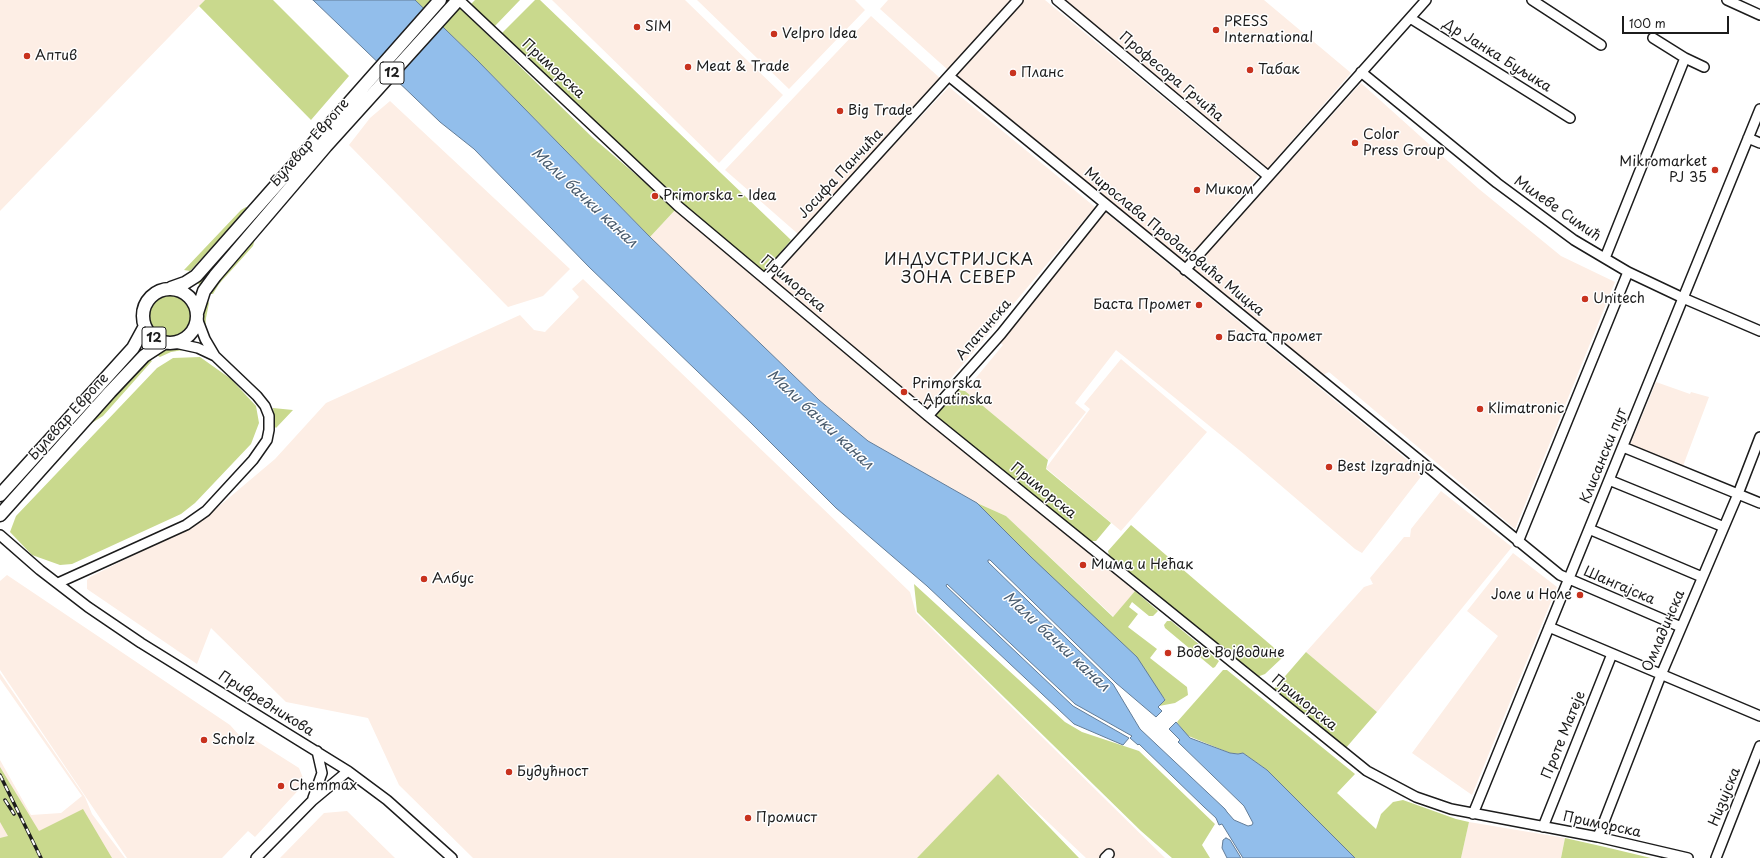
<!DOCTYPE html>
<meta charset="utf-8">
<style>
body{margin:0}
#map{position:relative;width:1760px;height:858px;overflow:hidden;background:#fff;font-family:"Playpen Sans",sans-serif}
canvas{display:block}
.scale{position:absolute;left:1622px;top:16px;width:107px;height:18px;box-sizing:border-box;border:2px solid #1c1c1c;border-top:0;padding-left:5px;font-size:12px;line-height:14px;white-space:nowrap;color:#1c1c1c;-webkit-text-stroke:3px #fff;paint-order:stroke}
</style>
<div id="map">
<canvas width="1760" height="858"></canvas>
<div class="scale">100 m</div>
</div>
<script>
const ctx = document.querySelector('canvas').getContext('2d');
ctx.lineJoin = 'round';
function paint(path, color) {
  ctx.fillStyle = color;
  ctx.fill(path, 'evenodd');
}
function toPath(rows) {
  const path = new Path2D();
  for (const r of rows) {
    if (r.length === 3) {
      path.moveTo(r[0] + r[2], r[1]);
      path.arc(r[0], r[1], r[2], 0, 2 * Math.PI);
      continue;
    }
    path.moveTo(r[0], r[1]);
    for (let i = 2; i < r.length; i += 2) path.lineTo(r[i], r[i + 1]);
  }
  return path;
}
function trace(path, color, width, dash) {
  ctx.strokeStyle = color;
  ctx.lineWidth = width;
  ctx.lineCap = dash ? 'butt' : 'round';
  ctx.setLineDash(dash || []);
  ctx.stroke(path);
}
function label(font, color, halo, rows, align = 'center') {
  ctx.font = font + ' "Playpen Sans",sans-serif';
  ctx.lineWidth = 3;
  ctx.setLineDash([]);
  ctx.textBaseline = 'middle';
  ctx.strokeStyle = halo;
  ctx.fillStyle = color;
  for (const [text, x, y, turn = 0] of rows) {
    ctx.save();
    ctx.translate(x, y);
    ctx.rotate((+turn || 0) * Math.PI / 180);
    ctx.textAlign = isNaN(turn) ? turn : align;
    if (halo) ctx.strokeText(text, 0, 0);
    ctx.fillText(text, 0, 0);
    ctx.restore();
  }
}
paint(toPath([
 [0,0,205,0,0,211],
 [552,0,685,0,783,95,719,163],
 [697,0,855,0,865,10,789,89],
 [888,0,1012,0,948,70,880,9],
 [1024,0,1045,0,1258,176,1184,264,956,76],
 [1063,0,1264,0,1351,73,1267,169],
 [871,16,941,79,798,234,725,170],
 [1361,83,1479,189,1561,256,1615,282,1515,529,1329,372,1323,375,1192,270],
 [949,87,1095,207,926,408,772,278,862,178],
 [390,101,570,269,543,296,508,307,349,145,370,118],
 [676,209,1135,591,1114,617,1006,516,977,503,868,441,819,400,650,237],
 [1105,212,1417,468,1423,474,1362,553,1355,549,1244,454,1116,350,1075,403,1086,412,1048,460,965,391,1003,345,999,342],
 [583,279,910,592,916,613,1165,858,1086,858,998,775,917,858,473,858,399,785,368,718,286,702,211,628,197,664,87,589,87,580,90,577,200,522,211,513,275,459,326,403,520,315,534,330,545,332,579,297,572,289],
 [1121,359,1207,432,1121,531,1046,468,1090,409,1084,404],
 [1656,382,1690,394,1691,392,1709,397,1683,466,1630,445],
 [1441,491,1512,547,1377,712,1306,652,1364,587,1373,584,1370,578,1404,537,1410,537,1411,529],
 [1513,553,1557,587,1472,795,1412,753,1498,636,1467,611],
 [7,575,230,725,240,736,250,737,299,768,305,783,255,837,248,831,222,858,127,858,0,670,0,581],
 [0,673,85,797,92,814,125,858,0,858,0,760,31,815,61,813,82,796,0,679],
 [347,811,395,858,280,858,324,813],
 [1469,822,1565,838,1561,858,1461,858]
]), '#fdeee5');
paint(toPath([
 [205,0,273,0,349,76,311,120,199,6],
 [415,0,452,0,592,137,676,209,650,237,477,60],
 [475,0,520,0,494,27,470,5],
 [535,0,540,0,791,240,764,272,683,205,502,33],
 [298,166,302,169,201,286,196,282],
 [246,207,248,208,190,271,184,270,241,210],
 [256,235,253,246,219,284,213,294,210,294,209,293,211,287],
 [170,316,22],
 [206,299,209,303,206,318,205,331,203,320,203,308],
 [138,347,143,351,69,433,65,430],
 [180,347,189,349,171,352,160,357,155,354,165,350],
 [200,357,231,379,256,406,259,423,251,444,195,503,181,514,72,564,60,565,32,555,10,532,16,516,157,368,173,358],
 [149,359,152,361,103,416,87,426],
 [957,390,965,391,1048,460,1046,469,1111,523,1096,541,1089,541,944,424,935,415],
 [273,408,293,410,276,428,275,427],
 [977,503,1006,516,1113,617,1135,591,1158,611,1153,616,1149,616,1132,602,1129,607,1138,614,1128,627,1157,649,1150,658,1187,687,1188,695,1175,703,1159,706,1165,699,1031,557],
 [1131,525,1272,646,1283,657,1265,674,1257,677,1109,556,1108,551],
 [914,584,1065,722,1082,732,1139,751,1215,824,1202,845,1210,858,1172,858,1141,831,917,612],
 [1167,621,1171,621,1219,661,1215,667,1213,668,1165,628,1164,625],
 [1306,652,1377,712,1345,749,1274,689],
 [1223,670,1227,670,1355,774,1337,793,1376,829,1381,814,1393,802,1403,800,1456,819,1469,822,1461,858,1355,858,1267,770,1243,753,1238,754,1230,753,1186,735,1177,722],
 [0,767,39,831,83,809,112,858,0,858,0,838,8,836,0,822],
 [998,774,1079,858,917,858],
 [1565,838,1605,847,1651,858,1561,858]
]), '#c9d98d');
const water = toPath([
 [313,0,415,0,477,60,650,237,819,400,868,441,977,503,1031,557,1137,657,1165,700,1158,707,1162,711,1156,717,1116,683,990,560,988,560,988,562,1113,684,1140,729,1225,809,1227,812,1234,820,1248,826,1252,825,1253,823,1244,806,1178,742,1180,740,1169,729,1176,722,1190,738,1230,753,1238,754,1243,753,1267,770,1355,858,1243,858,1222,824,1219,825,1216,818,1204,807,1139,744,1138,745,1130,738,1132,736,1075,704,947,584,946,586,1073,706,1129,738,1123,745,1074,724,927,586,836,508,750,422,589,267,474,149,440,122,313,0],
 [1226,838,1230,840,1241,858,1227,858,1222,848,1223,840,1226,838]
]);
paint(water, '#92beeb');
trace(water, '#637d98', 1);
const minor = toPath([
 [459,0,678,206,928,416,1367,771,1416,797,1451,809,1598,837,1688,858],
 [1057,0,1268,176],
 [1532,0,1601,45],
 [1727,0,1760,15],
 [1410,18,1570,118],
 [1685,58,1704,67],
 [1361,72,1497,183,1574,240,1628,272,1683,298,1760,331],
 [950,77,1560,575,1681,627],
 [1748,138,1760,143],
 [1605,258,1685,58,1653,38],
 [1185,270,1426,0],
 [765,278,1018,0],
 [197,318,205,339,215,356],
 [928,416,1001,334,1105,204],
 [1623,447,1760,503],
 [1609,480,1724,527],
 [1589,529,1702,577],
 [0,535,40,570,88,607,141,643,348,771,387,800,452,858],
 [1518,542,1628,272],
 [58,583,186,525,206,511,253,460,267,440,269,430,269,416,265,406,257,396,215,356,198,348,175,343],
 [1549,627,1760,716],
 [313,798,322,773,317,751],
 [1473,814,1760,109],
 [1543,827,1612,654],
 [1598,837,1661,675,1738,494,1760,437],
 [256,858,312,801,348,771],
 [1105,858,1109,854],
 [1716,858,1760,746]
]);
const major = toPath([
 [171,288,185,283,196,276,440,0],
 [170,316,27],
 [197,313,204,291,215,276,326,146,458,0],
 [0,495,133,348,145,326],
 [0,515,110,392,144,356,164,343]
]);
trace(minor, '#1c1c1c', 12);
trace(major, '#1c1c1c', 15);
trace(minor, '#fff', 9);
trace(major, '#fff', 12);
const rail = toPath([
 [0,775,41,858],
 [5,800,14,814]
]);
trace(rail, '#1c1c1c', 3.5);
trace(rail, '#fff', 2, [6]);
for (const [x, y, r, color] of [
 [637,27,4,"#c8321e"],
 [1216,30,4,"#c8321e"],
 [774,34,4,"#c8321e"],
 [27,56,4,"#c8321e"],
 [688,67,4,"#c8321e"],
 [1250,70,4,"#c8321e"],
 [1013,73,4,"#c8321e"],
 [840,111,4,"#c8321e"],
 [1355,143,4,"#c8321e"],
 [1715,170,4,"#c8321e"],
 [1197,190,4,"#c8321e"],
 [655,196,4,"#c8321e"],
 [1585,299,4,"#c8321e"],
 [1199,305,4,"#c8321e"],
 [1219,337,4,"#c8321e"],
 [904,392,4,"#c8321e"],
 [1480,409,4,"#c8321e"],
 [1329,467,4,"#c8321e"],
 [1083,565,4,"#c8321e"],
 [424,579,4,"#c8321e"],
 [1580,595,4,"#c8321e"],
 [1168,653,4,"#c8321e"],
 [204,740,4,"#c8321e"],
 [509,772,4,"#c8321e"],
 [281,786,4,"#c8321e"],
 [748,818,4,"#c8321e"]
]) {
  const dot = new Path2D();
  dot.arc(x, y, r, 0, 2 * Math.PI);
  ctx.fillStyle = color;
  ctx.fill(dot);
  trace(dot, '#fff', 1.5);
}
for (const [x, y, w] of [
 [392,73,24],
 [154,338,24]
]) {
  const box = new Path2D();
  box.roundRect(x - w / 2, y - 11, w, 22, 3);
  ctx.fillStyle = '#fff';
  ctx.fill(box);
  trace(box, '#1c1c1c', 1);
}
label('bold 13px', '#1c1c1c', null, [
 ["12",392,73],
 ["12",154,338]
]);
label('14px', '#1c1c1c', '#fff', [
 ["PRESS",1224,22],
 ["International",1224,38],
 ["SIM",645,27],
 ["Velpro Idea",782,34],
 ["Аптив",35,56],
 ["Meat & Trade",696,67],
 ["Табак",1258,70],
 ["Планс",1021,73],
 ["Big Trade",848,111],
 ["Color",1363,135],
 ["Press Group",1363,151],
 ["Mikromarket",1707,162,"right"],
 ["PJ 35",1707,178,"right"],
 ["Миком",1205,190],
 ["Primorska - Idea",663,196],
 ["Unitech",1593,299],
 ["Баста Промет",1191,305,"right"],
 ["Баста промет",1227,337],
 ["Primorska",912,384],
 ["- Apatinska",912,400],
 ["Klimatronic",1488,409],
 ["Best Izgradnja",1337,467],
 ["Мима и Нећак",1091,565],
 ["Албус",432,579],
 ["Јоле и Ноле",1572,595,"right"],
 ["Воде Војводине",1176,653],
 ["Scholz",212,740],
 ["Будућност",517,772],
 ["Chemmax",289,786],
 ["Промист",756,818]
], 'left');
label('14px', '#1c1c1c', '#fff', [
 ["Др Јанка Буљика",1497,56,32],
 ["Приморска",553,69,43],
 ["Професора Грчића",1171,77,40],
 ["Булевар Европе",310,143,-49],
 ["Јосифа Панчића",841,174,-47],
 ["Милеве Симић",1557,209,35],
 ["Мирослава Продановића Мицка",1174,242,39],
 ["Приморска",793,284,40],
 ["Апатинска",984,330,-49],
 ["Булевар Европе",69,417,-48],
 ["Клисански пут",1604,456,-68],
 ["Приморска",1043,491,39],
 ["Шангајска",1619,586,23],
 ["Омладинска",1664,631,-67],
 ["Приморска",1304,703,39],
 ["Привредникова",266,704,32],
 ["Проте Матеје",1564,735,-68],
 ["Низијска",1725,797,-68],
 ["Приморска",1602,825,12]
]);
label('italic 15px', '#4b5d6f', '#fff', [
 ["Мали бачки канал",584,198,43],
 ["Мали бачки канал",820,420,43],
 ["Мали бачки канал",1056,642,43]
]);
ctx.letterSpacing = '1px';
label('16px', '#1c1c1c', '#fff', [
 ["ИНДУСТРИЈСКА",959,261],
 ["ЗОНА СЕВЕР",959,279]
]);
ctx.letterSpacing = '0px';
</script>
